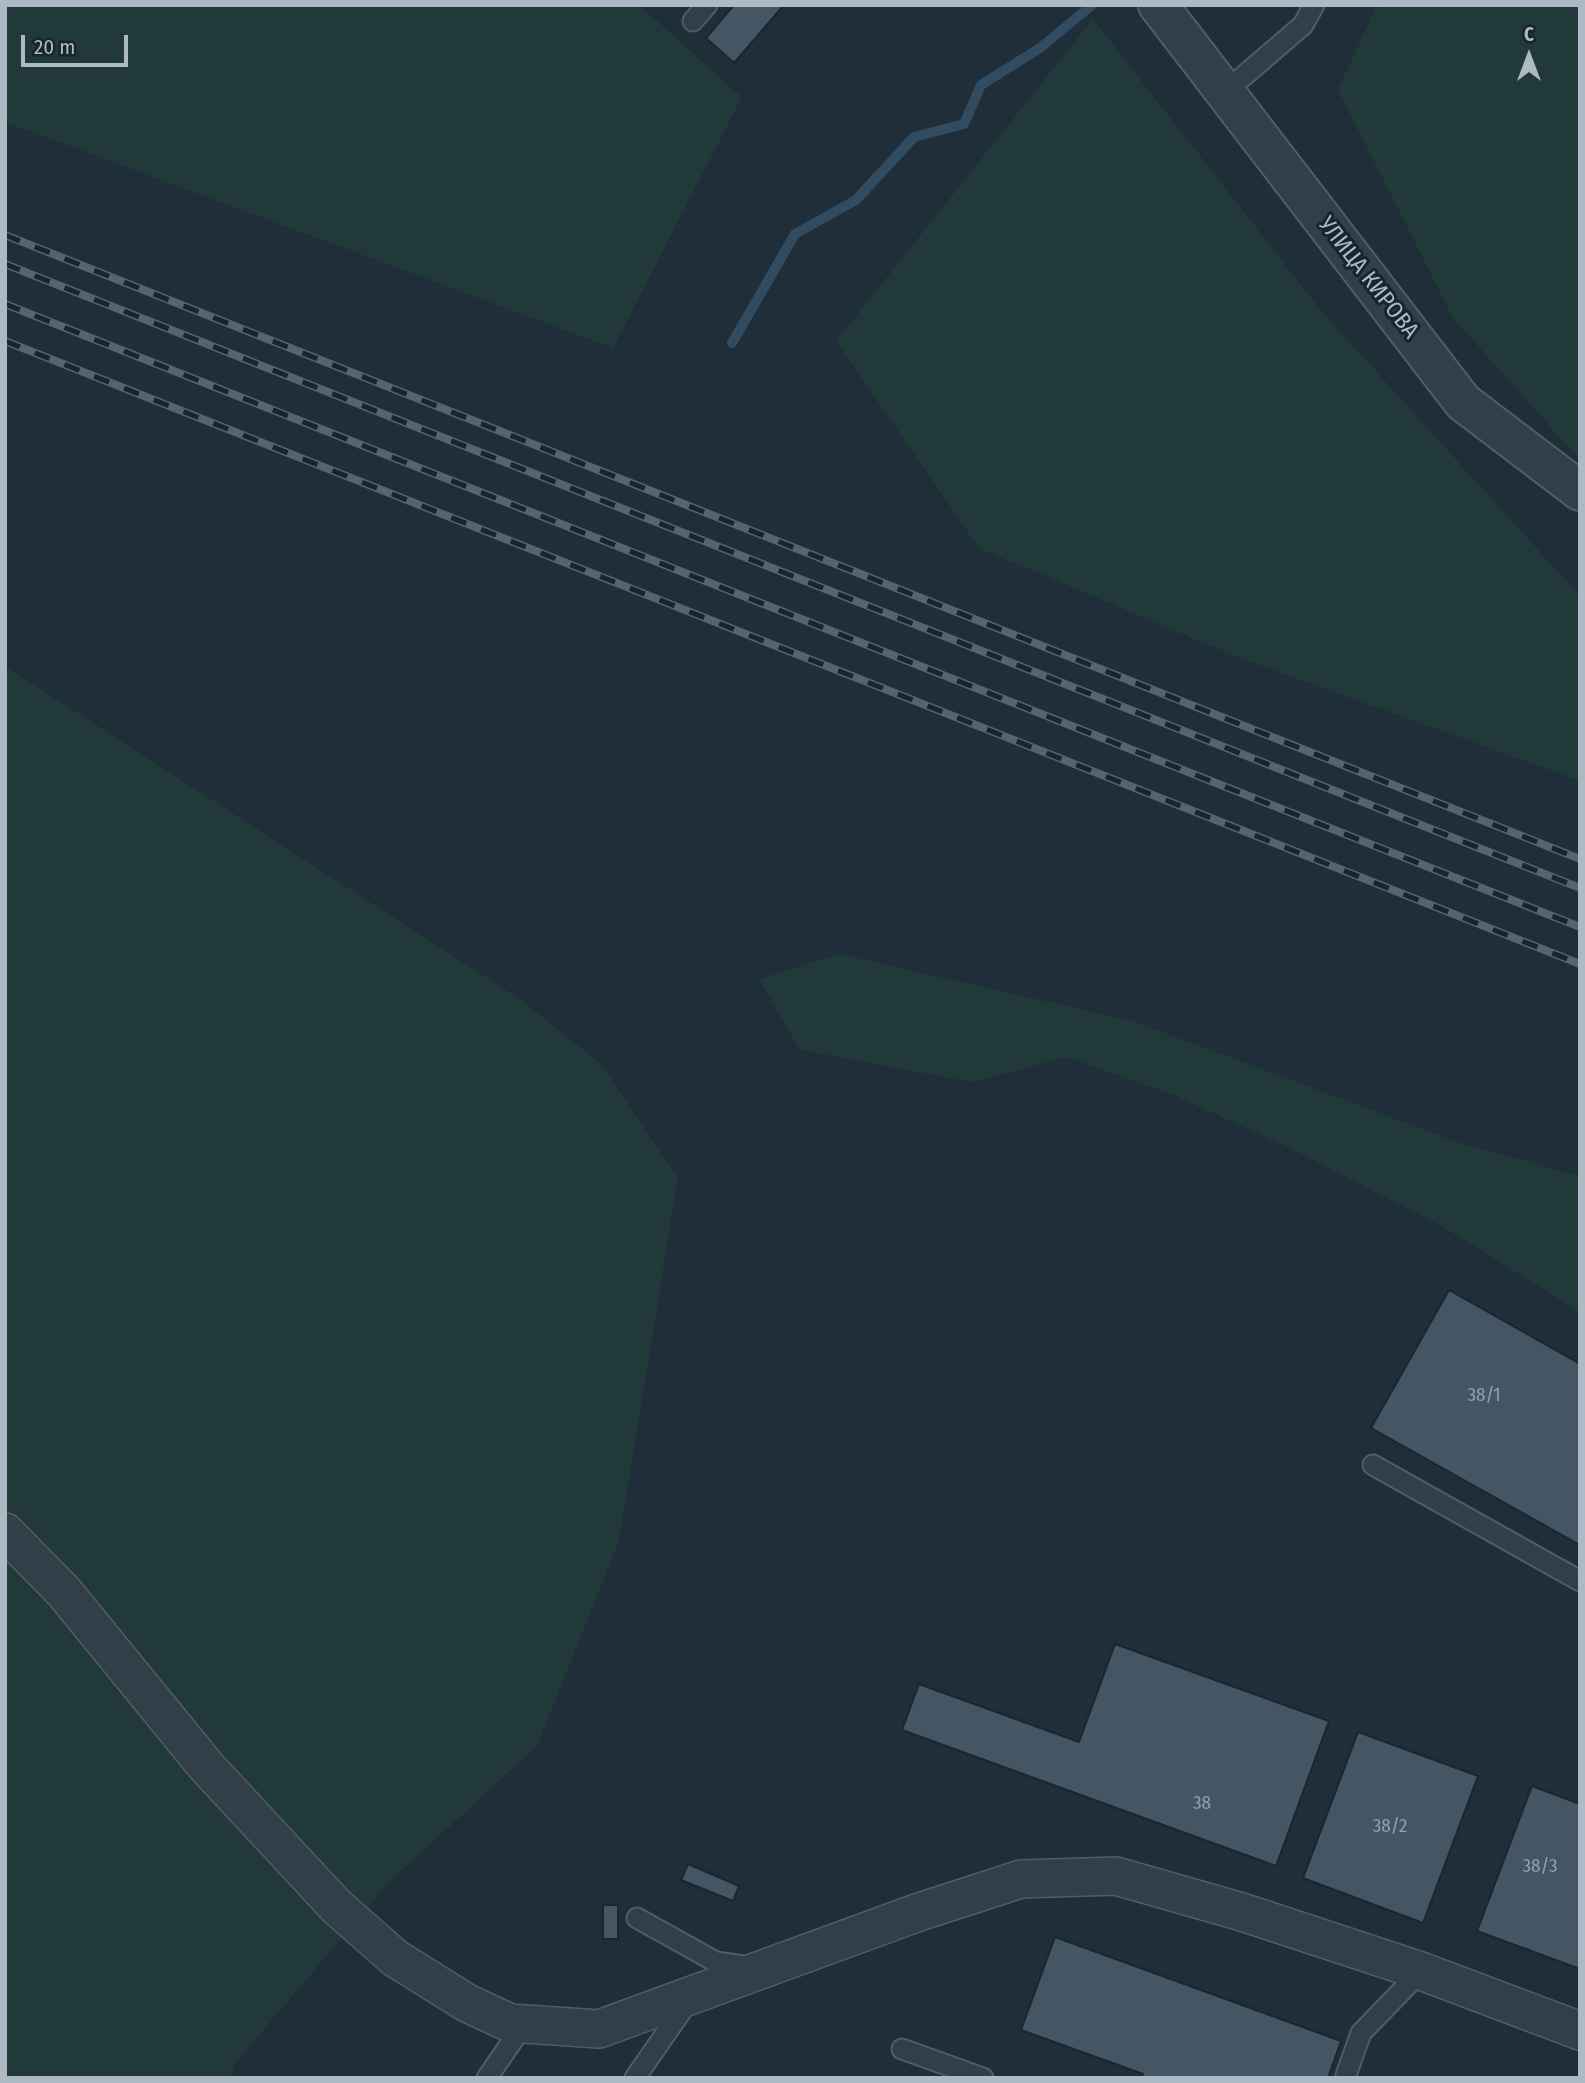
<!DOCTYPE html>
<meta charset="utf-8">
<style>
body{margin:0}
#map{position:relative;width:1585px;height:2083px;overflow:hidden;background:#1f2e39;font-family:"Fira Sans Condensed",sans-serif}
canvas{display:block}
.frame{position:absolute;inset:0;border:7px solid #adbac6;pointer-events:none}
.north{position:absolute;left:1494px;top:21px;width:70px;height:70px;-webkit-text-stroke:5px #18242e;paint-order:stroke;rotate:0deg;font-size:19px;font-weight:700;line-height:28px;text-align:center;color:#adbac6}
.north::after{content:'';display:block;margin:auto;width:24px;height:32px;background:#adbac6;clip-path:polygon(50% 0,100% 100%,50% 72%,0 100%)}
.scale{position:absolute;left:21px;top:35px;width:107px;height:32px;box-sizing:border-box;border:4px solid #adbac6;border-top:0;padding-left:9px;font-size:21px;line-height:24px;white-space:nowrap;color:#adbac6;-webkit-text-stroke:5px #18242e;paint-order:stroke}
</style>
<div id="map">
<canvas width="1585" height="2083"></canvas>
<div class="frame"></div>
<div class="north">С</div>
<div class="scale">20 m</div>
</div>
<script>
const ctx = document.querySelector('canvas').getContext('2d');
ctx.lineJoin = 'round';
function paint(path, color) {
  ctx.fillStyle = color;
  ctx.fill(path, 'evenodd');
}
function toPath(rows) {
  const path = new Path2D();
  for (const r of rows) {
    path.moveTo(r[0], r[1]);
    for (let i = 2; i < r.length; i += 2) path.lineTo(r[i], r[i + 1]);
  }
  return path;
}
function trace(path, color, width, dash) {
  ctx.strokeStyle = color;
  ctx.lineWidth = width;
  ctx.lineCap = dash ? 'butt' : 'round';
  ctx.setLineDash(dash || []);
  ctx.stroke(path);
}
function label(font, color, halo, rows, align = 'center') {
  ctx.font = font + ' "Fira Sans Condensed",sans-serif';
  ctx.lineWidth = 6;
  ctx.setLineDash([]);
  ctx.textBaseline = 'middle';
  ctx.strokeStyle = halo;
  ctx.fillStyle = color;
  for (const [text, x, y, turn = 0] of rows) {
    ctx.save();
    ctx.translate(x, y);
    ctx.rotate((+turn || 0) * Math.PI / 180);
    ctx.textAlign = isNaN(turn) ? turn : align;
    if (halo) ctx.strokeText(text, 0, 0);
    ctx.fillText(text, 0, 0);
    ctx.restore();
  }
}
paint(toPath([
 [5,5,639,5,742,97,613,348,5,122],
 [1377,5,1580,5,1580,460,1453,318,1338,90],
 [1093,19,1323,313,1580,596,1580,781,1235,656,979,548,836,341],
 [5,666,521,1000,603,1066,678,1178,619,1541,537,1746,388,1883,233,2066,233,2078,5,2078],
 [839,954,1133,1021,1460,1143,1580,1176,1580,1312,1443,1227,1294,1150,1176,1096,1067,1057,972,1082,800,1050,759,979]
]), '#213a39');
trace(toPath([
 [732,343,795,234,856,200,914,137,964,124,981,85,1040,48,1092,5]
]), '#314c61', 10);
const building = toPath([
 [734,5,784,5,734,63,706,38,734,5],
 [1449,1290,1580,1364,1580,1545,1371,1428,1449,1290],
 [1115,1644,1329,1721,1276,1866,902,1730,919,1684,1079,1742,1115,1644],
 [1358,1732,1478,1776,1423,1923,1303,1878,1358,1732],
 [1532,1786,1580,1804,1580,1969,1477,1931,1532,1786],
 [688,1864,739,1886,733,1901,681,1880,688,1864],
 [603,1905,618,1905,618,1939,603,1939,603,1905],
 [1055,1937,1341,2041,1328,2078,1141,2078,1143,2074,1021,2030,1055,1937]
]);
paint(building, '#445663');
trace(building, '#1a2630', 2);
const service = toPath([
 [693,21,707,5],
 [1225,92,1303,25,1314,5],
 [1373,1465,1580,1581],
 [637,1918,716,1962,751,1967],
 [902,2049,983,2078],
 [487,2078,524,2024],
 [635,2078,689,2000],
 [1345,2078,1361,2033,1421,1971]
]);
const minor = toPath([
 [5,1532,64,1592,206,1766,336,1906,395,1958,467,2003,510,2023,599,2029,919,1912,1021,1879,1116,1876,1242,1912,1421,1971,1580,2031]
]);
const tertiary = toPath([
 [1158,5,1463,402,1580,491]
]);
trace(service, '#505d67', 23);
trace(minor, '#505d67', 40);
trace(tertiary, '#505d67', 42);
trace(service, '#323f49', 19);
trace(minor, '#323f49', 37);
trace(tertiary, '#323f49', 38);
const rail = toPath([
 [5,235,1580,859],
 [5,264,1580,888],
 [5,304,1580,927],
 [5,341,1580,964]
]);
trace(rail, '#546471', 8);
trace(rail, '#18242e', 5, [16]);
label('19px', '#93a1ad', null, [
 ["38/1",1484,1396],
 ["38",1202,1804],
 ["38/2",1390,1827],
 ["38/3",1540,1867]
]);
label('23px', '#adbac6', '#18242e', [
 ["УЛИЦА КИРОВА",1368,278,52]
]);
</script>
